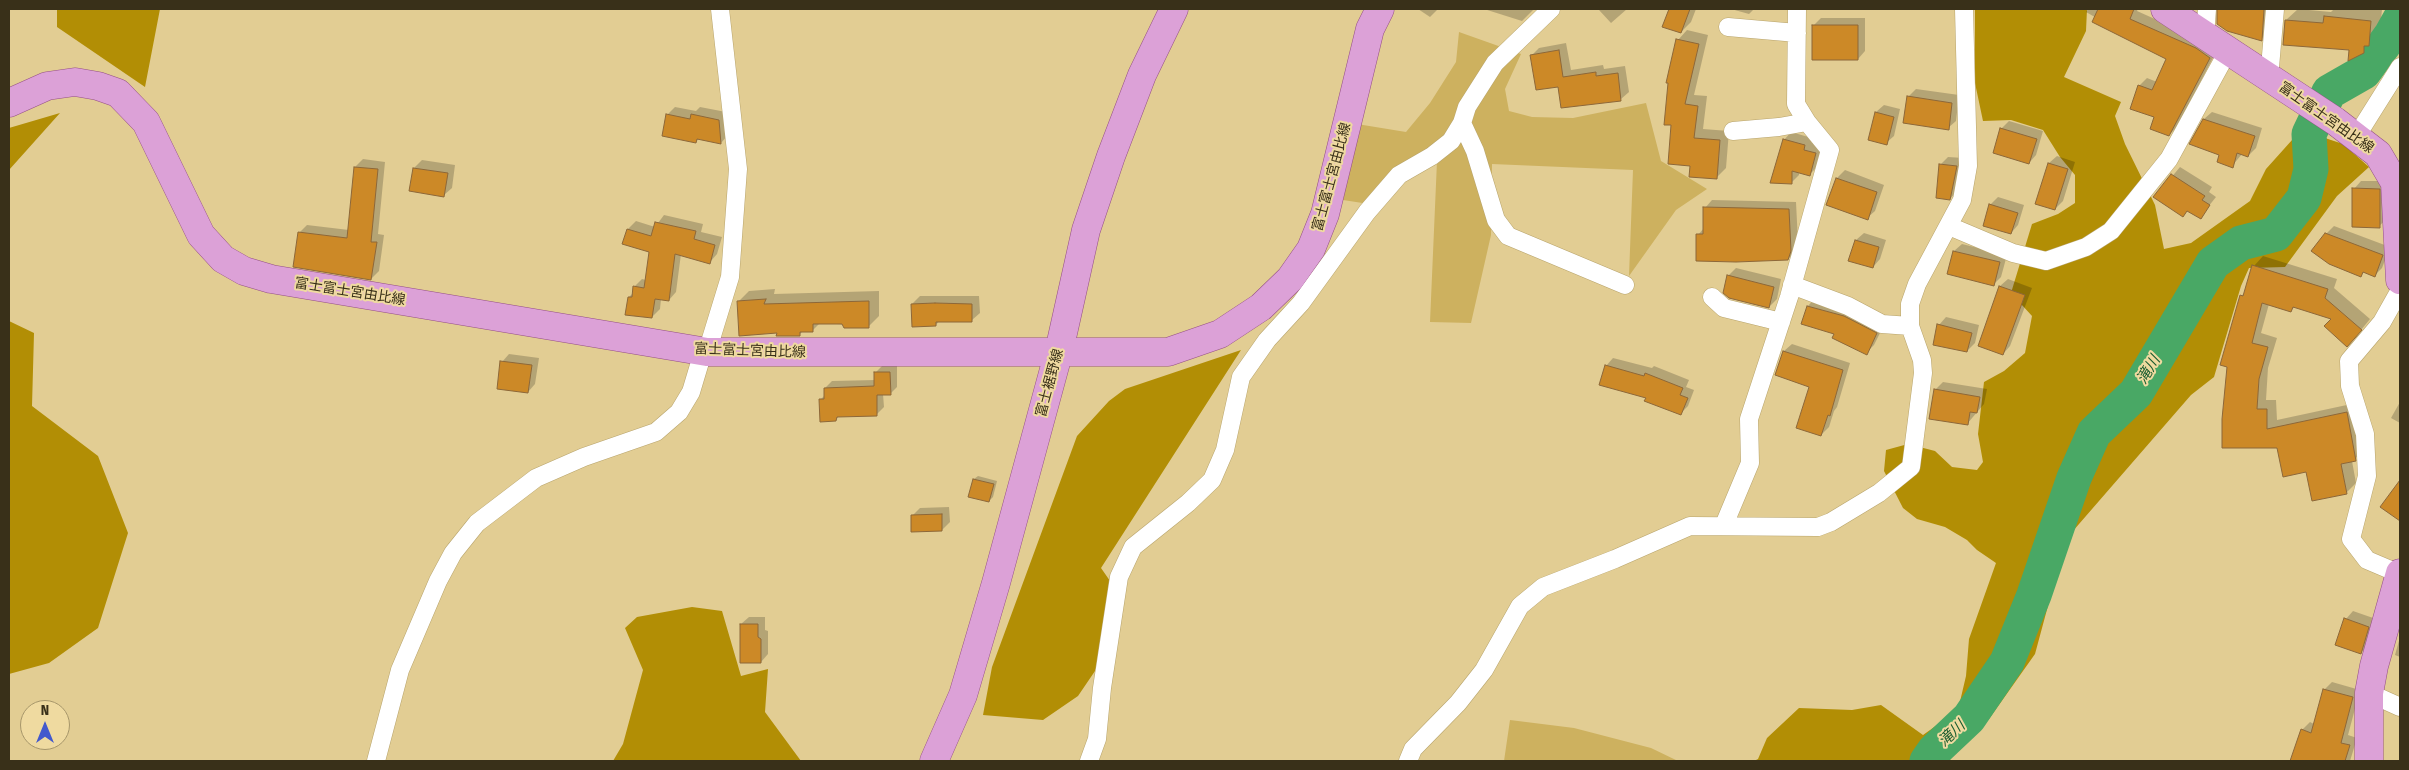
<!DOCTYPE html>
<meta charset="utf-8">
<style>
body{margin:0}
#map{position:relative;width:2409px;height:770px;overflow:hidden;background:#e2cd93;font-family:"Fira Sans Condensed",sans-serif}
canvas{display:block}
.frame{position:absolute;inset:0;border:10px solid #393019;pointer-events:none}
.north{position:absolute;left:20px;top:700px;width:50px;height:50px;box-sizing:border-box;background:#efdaa0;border:1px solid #a6966a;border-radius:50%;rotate:0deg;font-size:14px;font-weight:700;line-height:20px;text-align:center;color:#393019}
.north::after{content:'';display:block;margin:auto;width:18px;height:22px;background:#4359cd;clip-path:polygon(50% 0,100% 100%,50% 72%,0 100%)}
</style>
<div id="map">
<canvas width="2409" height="770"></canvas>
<div class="frame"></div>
<div class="north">N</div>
</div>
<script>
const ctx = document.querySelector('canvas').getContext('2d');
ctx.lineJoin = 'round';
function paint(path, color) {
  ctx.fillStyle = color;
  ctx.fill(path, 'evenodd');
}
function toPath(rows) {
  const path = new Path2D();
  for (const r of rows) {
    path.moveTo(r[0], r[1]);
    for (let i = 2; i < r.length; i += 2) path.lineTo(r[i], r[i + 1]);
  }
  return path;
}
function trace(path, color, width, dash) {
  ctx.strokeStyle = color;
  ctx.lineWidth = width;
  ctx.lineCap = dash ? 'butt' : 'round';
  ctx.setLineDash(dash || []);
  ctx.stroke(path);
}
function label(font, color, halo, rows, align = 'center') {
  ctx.font = font + ' "Fira Sans Condensed","Noto Sans JP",sans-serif';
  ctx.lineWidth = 4;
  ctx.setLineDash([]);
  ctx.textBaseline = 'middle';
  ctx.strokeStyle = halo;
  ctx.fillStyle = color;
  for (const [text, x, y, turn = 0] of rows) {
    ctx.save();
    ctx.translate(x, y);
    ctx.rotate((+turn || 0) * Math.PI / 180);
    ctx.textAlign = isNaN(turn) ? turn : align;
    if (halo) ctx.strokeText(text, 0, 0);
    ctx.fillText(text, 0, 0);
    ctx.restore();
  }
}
paint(toPath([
 [1459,32,1521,54,1505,89,1509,111,1532,117,1573,118,1646,103,1661,161,1707,189,1676,210,1629,276,1633,170,1492,164,1491,235,1471,323,1430,322,1437,161,1403,180,1382,206,1343,200,1357,124,1406,132,1430,103,1456,62],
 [1510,720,1574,728,1651,748,1678,761,1504,761]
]), '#cdb15f');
paint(toPath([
 [57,9,160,9,145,87,57,27],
 [1975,9,2087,9,2086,31,2064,77,2121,102,2115,116,2125,144,2155,205,2164,249,2191,243,2250,201,2266,169,2301,130,2343,144,2369,167,2337,196,2285,267,2249,268,2241,286,2214,377,2191,395,2066,539,2035,654,1989,719,1951,754,1950,761,1754,761,1758,759,1767,738,1799,708,1852,710,1881,705,1923,735,1958,710,1966,676,1969,639,1996,563,1977,550,1967,540,1945,527,1917,519,1903,508,1884,471,1886,450,1908,444,1935,451,1952,467,1977,470,1983,462,1978,434,1984,382,2004,371,2025,353,2032,316,2011,293,2032,224,2058,214,2075,203,2075,175,2060,157,2043,130,2011,120,1983,121,1975,83],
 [60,113,9,170,9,128],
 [9,321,34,333,32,406,98,456,128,533,98,628,49,663,9,674],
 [1241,350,1101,568,1124,601,1095,671,1078,696,1043,720,983,715,992,667,1077,436,1109,401,1125,389],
 [692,607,722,611,741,676,768,669,765,712,801,761,613,761,623,744,643,670,625,628,637,617]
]), '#b28e05');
paint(toPath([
 [1418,9,1438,9,1430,17],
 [1484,9,1534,9,1522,21],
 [1601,9,1627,9,1611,23,1599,10],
 [1670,9,1696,9,1691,22,1681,32,1664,26],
 [1731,9,1754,9,1749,14],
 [2088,9,2138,9,2137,11,2204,41,2217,50,2177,127,2169,135,2156,116,2139,86,2147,78,2157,82,2168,59,2086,12],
 [2219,9,2274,9,2272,28,2261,39,2218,24],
 [2298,9,2331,12,2334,9,2382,9,2380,33,2363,52,2286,20],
 [1821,18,1865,18,1865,51,1858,59,1813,26],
 [1687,30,1708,35,1694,95,1707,96,1703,129,1729,131,1726,168,1716,178,1691,165,1678,40],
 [1566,43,1571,70,1603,65,1604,69,1625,66,1629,92,1621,99,1562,107,1559,85,1532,55,1539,48],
 [1916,89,1959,95,1956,121,1948,128,1908,97],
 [1884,105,1900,109,1894,136,1886,143,1876,112],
 [675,107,696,111,700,107,726,112,728,135,721,143,699,138,696,142,667,115],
 [2212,112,2262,128,2256,148,2248,156,2242,154,2232,166,2221,155,2204,119],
 [2009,121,2043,131,2036,155,2029,163,2001,129],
 [1791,132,1812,138,1811,142,1823,146,1817,167,1809,175,1799,172,1799,175,1791,183,1784,140],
 [2057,156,2075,162,2063,201,2055,209,2049,163],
 [1948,157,1964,158,1957,191,1950,199,1941,164],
 [363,159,385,162,378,234,384,235,379,271,371,279,299,233,307,225,349,230,355,167],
 [422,160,455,165,452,188,444,195,414,168],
 [2180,167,2212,187,2209,192,2216,197,2200,217,2188,210,2183,215,2155,197],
 [1845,170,1884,185,1875,211,1867,218,1828,205,1837,178],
 [2361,181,2387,181,2387,219,2379,226,2354,189],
 [1998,197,2024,205,2018,225,2011,233,1990,205],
 [1712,200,1796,202,1798,242,1796,251,1788,259,1698,235,1704,228,1705,208],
 [664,215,703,224,701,232,722,237,717,254,710,262,681,254,676,292,669,300,661,299,660,309,652,317,629,297,634,292,634,287,642,279,646,280,650,251,624,243,628,229,636,221,655,227],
 [2334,226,2390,247,2382,268,2375,275,2365,271,2361,275,2326,234],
 [1864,233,1886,240,1880,259,1873,267,1856,240],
 [1962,244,2007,255,2001,277,1993,285,1954,251],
 [2263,256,2337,279,2334,288,2370,319,2357,335,2333,318,2295,306,2291,311,2269,304,2261,333,2277,338,2268,368,2266,400,2276,400,2277,420,2356,403,2365,450,2352,461,2356,483,2346,493,2307,470,2278,446,2223,446,2241,296,2246,292,2254,266],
 [1736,268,1781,279,1777,299,1769,307,1728,276],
 [2008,279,2032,288,2010,346,2003,354,1979,345,2000,286],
 [775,289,774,294,879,291,879,316,869,326,820,323,812,331,803,331,799,335,778,332,738,302,749,291],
 [920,296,979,296,980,313,972,320,940,320,936,325,912,304],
 [1815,298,1884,325,1874,345,1866,353,1836,333,1808,306],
 [1946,317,1979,325,1975,343,1967,351,1939,325],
 [1792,344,1850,363,1837,407,1834,411,1829,427,1821,435,1811,386,1784,351],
 [509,354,539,358,535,384,528,392,502,362],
 [1613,358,1652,368,1654,366,1689,380,1686,387,1694,390,1688,406,1680,414,1647,397,1606,366],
 [882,366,897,366,897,387,890,394,883,394,884,407,877,414,840,415,835,420,820,400,825,395,825,388,832,381,875,380,875,373],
 [1943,382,1987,389,1984,404,1967,424,1935,390],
 [2400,402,2400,423,2391,418],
 [978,476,997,481,993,497,989,501,970,496,974,479],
 [949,507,950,522,942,530,912,516,920,508],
 [2353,611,2376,619,2368,645,2361,653,2346,619],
 [749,617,765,617,765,630,768,631,768,654,761,662,741,624],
 [2400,637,2400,657,2395,655],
 [2332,682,2360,690,2348,735,2357,738,2350,761,2292,761,2302,730,2310,722,2314,724,2324,690]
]), '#0003');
trace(toPath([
 [1927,761,1934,751,1969,718,2007,662,2034,595,2074,478,2094,433,2136,393,2213,263,2241,243,2276,234,2304,198,2311,169,2309,134,2329,92,2364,72,2391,35,2400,19]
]), '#49a865', 35);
const building = toPath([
 [1669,9,1690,9,1681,33,1662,27,1669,9],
 [2098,9,2134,9,2130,19,2196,48,2210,58,2169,136,2150,129,2154,117,2130,109,2138,85,2152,90,2166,59,2092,22,2098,9],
 [2217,9,2264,9,2262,41,2227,31,2217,24,2217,9],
 [2324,16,2371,21,2369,46,2364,46,2364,53,2348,61,2349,50,2283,45,2285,20,2323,23,2324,16],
 [1812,25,1858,25,1858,60,1812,60,1812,25],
 [1676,39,1699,44,1685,104,1698,106,1694,138,1720,140,1717,179,1689,177,1690,166,1668,164,1671,125,1664,125,1668,83,1666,83,1676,39],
 [1559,50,1563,77,1596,72,1596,76,1618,73,1621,101,1561,108,1558,87,1536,90,1530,55,1559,50],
 [1907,96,1952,103,1949,130,1903,123,1907,96],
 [1875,112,1894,117,1887,145,1868,140,1875,112],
 [666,114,690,119,691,114,719,120,721,144,697,139,696,143,662,136,666,114],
 [2203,119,2255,136,2248,157,2237,153,2233,168,2217,162,2219,155,2189,144,2203,119],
 [2000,128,2037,139,2029,164,1993,153,2000,128],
 [1783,139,1805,145,1804,150,1816,153,1810,176,1792,171,1792,184,1770,183,1783,139],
 [2048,163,2068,169,2055,210,2035,204,2048,163],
 [1939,164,1957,166,1950,200,1936,198,1939,164],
 [354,167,378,169,371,242,377,242,371,280,293,267,298,232,347,238,354,167],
 [413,168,448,173,444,197,409,191,413,168],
 [2171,174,2205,196,2202,200,2210,205,2201,219,2187,211,2183,217,2153,197,2171,174],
 [1836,178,1877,192,1868,220,1826,205,1836,178],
 [2352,188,2380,189,2380,228,2352,227,2352,188],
 [1989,204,2018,213,2011,234,1983,226,1989,204],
 [1703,207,1789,209,1791,251,1788,260,1736,262,1696,261,1696,234,1703,234,1703,207],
 [655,222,696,231,694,239,715,245,710,264,675,254,669,301,655,299,652,318,625,315,628,297,632,297,633,286,644,288,649,252,622,244,627,229,651,236,655,222],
 [2325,233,2383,255,2375,277,2363,272,2361,277,2329,264,2311,251,2325,233],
 [1855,240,1879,247,1873,268,1848,261,1855,240],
 [1953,251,2000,262,1994,286,1947,274,1953,251],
 [2252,265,2328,289,2325,298,2362,330,2347,347,2324,326,2331,319,2293,307,2291,312,2262,303,2252,343,2268,347,2259,379,2257,409,2267,409,2267,429,2347,412,2356,461,2341,464,2347,494,2312,501,2306,472,2283,477,2277,448,2222,448,2222,419,2227,367,2220,365,2240,295,2243,296,2252,265],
 [1727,275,1774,287,1769,308,1729,298,1723,293,1727,275],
 [1999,286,2025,295,2003,355,1978,346,1999,286],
 [766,299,764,304,869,301,869,328,844,328,842,324,813,324,813,332,800,332,800,336,776,336,777,333,739,336,737,301,766,299],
 [935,303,972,304,972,322,936,322,936,326,912,327,911,304,935,303],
 [1807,306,1844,316,1877,333,1867,355,1832,338,1834,334,1801,324,1807,306],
 [1937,324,1972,333,1967,352,1933,345,1937,324],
 [1783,351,1843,370,1830,416,1828,415,1821,436,1796,428,1809,387,1775,375,1783,351],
 [500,361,532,365,528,393,497,389,500,361],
 [1605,365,1644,376,1645,373,1683,388,1680,395,1688,398,1681,415,1644,401,1646,398,1599,385,1605,365],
 [874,372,890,372,891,395,877,395,877,416,837,417,836,421,820,422,819,399,824,399,824,388,874,386,874,372],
 [1934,389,1980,397,1977,413,1970,412,1968,425,1929,419,1934,389],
 [973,479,994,484,989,502,968,497,973,479],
 [2400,480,2400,521,2380,507,2400,480],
 [942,514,942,531,911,532,911,515,942,514],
 [2344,618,2369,627,2361,654,2335,645,2344,618],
 [740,624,758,624,758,637,761,639,761,663,740,663,740,624],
 [2323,689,2353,697,2341,743,2350,745,2345,761,2290,761,2301,729,2311,733,2323,689]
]);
paint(building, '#cc8927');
trace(building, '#8c6739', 1);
const minor = toPath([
 [1728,27,1797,33],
 [2205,36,2207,9],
 [2269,79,2275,9],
 [1462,123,1475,151,1496,220,1508,236,1625,285],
 [1733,131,1779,127,1807,122],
 [2356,137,2400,67],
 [1949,226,2013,253,2046,261,2086,247,2111,231,2169,159,2228,51],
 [1792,285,1848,306,1882,324,1910,326],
 [1712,297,1724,308,1781,322],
 [707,352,730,277,738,169,720,9],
 [1724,525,1750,463,1749,419,1789,297,1830,150,1807,122,1796,104,1797,9],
 [2400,574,2367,560,2351,539,2367,476,2365,434,2350,386,2349,361,2382,322,2400,290],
 [2369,693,2400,707],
 [376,761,400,670,438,581,453,553,477,523,536,478,584,457,656,432,679,412,691,392,703,352],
 [1089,761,1097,739,1102,688,1119,577,1133,547,1188,503,1212,480,1225,450,1241,377,1267,340,1301,303,1367,212,1399,175,1432,156,1451,141,1462,123,1467,107,1495,63,1551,9],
 [1408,761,1413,749,1458,703,1484,670,1520,606,1543,587,1615,559,1690,526,1818,527,1831,522,1879,493,1911,467,1923,373,1922,360,1910,326,1910,304,1917,284,1962,200,1968,166,1964,9]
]);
const primary = toPath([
 [2165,9,2335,121,2378,154,2395,183,2400,280],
 [9,103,47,86,75,82,98,86,118,93,146,122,201,235,223,259,244,271,271,279,707,352,1168,352,1220,334,1261,307,1290,279,1311,249,1325,214,1370,29,1380,9],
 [934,761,963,695,996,583,1059,351,1086,230,1111,156,1142,75,1174,9],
 [2369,761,2369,693,2374,666,2400,573]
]);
trace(minor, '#b8a46c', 19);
trace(primary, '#945084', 29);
trace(minor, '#fff', 18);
trace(primary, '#dca1d7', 28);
label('14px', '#393019', '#efdaa0', [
 ["富士富士宮由比線",2326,118,35],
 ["富士富士宮由比線",1332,177,-75],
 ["富士富士宮由比線",350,292,9],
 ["富士富士宮由比線",750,351,2],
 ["富士裾野線",1050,383,-75]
]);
label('italic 15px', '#195c2f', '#efdaa0', [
 ["滝川",2149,370,-59],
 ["滝川",1952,734,-43]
]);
</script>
